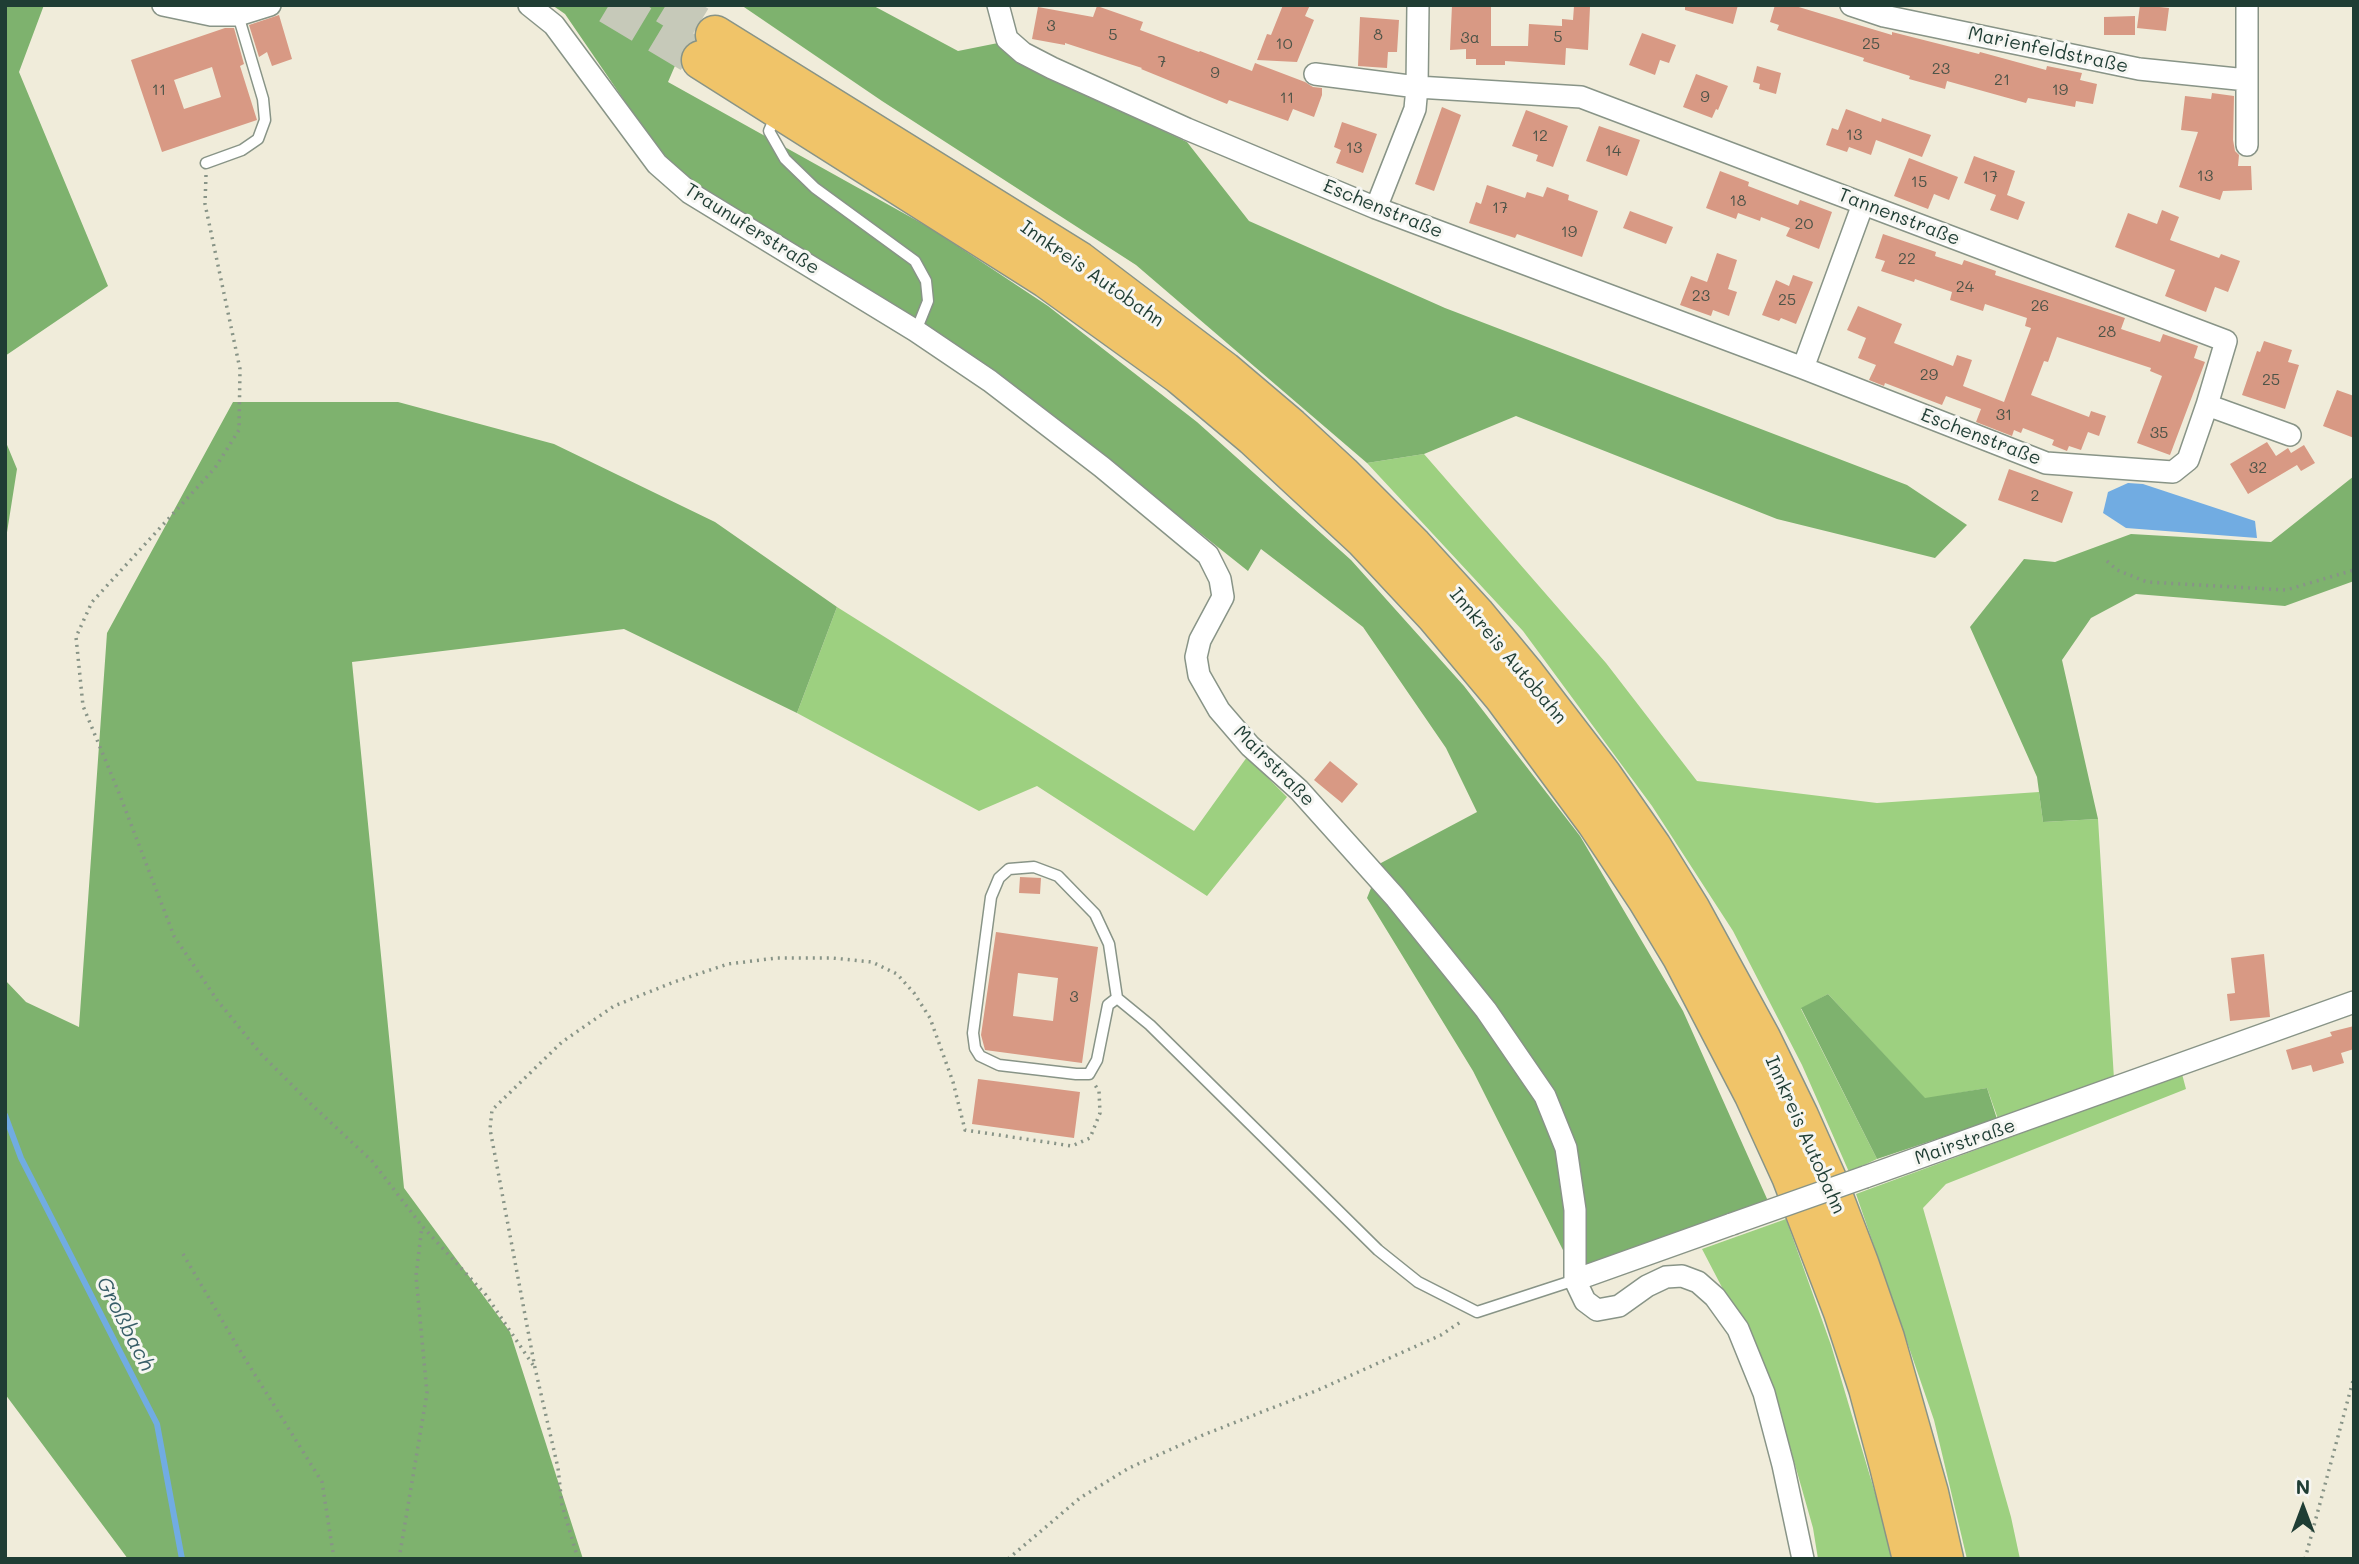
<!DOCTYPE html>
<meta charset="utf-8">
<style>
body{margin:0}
#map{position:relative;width:2359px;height:1564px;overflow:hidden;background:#f0ecda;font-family:Mali,sans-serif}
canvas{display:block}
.frame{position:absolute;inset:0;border:7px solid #1f3d34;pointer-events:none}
.north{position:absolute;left:2268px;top:1473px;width:70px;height:70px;-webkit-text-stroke:5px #f6f6f2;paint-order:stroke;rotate:0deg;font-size:19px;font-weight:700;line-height:28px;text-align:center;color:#1f3d34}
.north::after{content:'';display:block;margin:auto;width:24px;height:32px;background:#1f3d34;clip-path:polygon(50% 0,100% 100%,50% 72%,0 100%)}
</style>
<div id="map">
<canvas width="2359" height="1564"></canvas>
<div class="frame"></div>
<div class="north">N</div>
</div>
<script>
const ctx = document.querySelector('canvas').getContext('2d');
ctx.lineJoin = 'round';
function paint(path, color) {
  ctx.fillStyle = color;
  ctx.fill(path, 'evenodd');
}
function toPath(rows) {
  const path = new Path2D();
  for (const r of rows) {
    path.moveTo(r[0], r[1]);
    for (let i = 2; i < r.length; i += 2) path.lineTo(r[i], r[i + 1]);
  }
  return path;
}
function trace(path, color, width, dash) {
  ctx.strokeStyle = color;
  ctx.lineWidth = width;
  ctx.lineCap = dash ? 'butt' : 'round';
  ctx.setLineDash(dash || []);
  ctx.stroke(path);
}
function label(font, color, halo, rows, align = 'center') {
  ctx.font = font + ' Mali,sans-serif';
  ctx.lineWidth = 6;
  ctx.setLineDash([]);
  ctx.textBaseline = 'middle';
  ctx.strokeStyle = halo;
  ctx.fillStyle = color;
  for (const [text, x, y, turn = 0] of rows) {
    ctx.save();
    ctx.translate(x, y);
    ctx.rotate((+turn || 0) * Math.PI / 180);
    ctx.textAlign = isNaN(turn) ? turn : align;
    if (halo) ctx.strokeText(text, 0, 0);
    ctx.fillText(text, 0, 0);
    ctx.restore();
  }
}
paint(toPath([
 [1424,454,1606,663,1697,781,1877,803,2039,792,2043,822,2098,819,2114,1079,1998,1119,1987,1088,1925,1099,1828,994,1801,1009,1877,1159,1849,1172,1802,1065,1733,931,1652,806,1523,631,1367,463],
 [837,607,1194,831,1247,757,1287,797,1207,896,1037,786,979,811,797,713],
 [2182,1074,2186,1089,1946,1184,1923,1208,2011,1517,2020,1559,1967,1559,1934,1420,1856,1194],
 [1786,1219,1831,1345,1886,1530,1891,1559,1818,1559,1813,1528,1788,1440,1751,1343,1702,1249]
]), '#9dd080');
paint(toPath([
 [5,5,44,5,19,72,108,286,5,356],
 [552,5,701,5,668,82,932,229,1048,306,1197,422,1351,560,1464,686,1580,836,1683,1011,1768,1201,1574,1272,1473,1071,1367,898,1381,863,1477,812,1446,748,1363,627,1261,549,1248,571,1112,463,681,176,639,122,565,14],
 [741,5,872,5,958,51,998,43,1048,77,1187,142,1249,221,1445,308,1907,485,1967,525,1935,558,1777,519,1516,416,1424,454,1367,463,1136,265,882,101],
 [233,402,398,402,554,444,715,522,837,607,797,713,624,629,352,662,404,1188,510,1332,583,1559,128,1559,5,1394,5,980,26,1002,79,1027,107,633],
 [5,440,17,469,5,545],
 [2354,476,2354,581,2285,606,2136,594,2091,618,2062,660,2098,819,2043,822,2037,777,1970,627,2024,559,2055,562,2131,534,2271,542],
 [1828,994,1925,1098,1987,1088,1997,1119,1877,1159,1801,1008]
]), '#7eb26e');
paint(toPath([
 [2128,483,2143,484,2255,521,2257,538,2126,528,2103,513,2108,492]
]), '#71ace2');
trace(toPath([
 [5,1115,21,1158,157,1424,182,1559]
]), '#71ace2', 6);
paint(toPath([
 [1283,5,1310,5,1305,16,1314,20,1297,62,1257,60,1267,34,1271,35],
 [1452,5,1491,5,1491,46,1528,46,1529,24,1562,26,1562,19,1573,20,1574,6,1590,7,1588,50,1566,48,1565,65,1505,61,1505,65,1476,65,1476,59,1466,59,1466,49,1450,50],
 [1685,5,1738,5,1733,24,1685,10],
 [1775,5,1792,5,1892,35,1892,32,1979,54,1980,52,2046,70,2047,66,2082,73,2080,80,2097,84,2093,104,2076,101,2075,107,2028,98,2026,103,1947,81,1945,89,1909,79,1910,76,1863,61,1864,58,1777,30,1779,25,1770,22],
 [2140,5,2169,8,2166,31,2137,28],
 [1097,6,1143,22,1140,30,1199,52,1200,51,1252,71,1255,63,1305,82,1313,87,1322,88,1322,95,1314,117,1293,109,1288,121,1229,100,1227,104,1141,69,1142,68,1065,43,1065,45,1032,39,1038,7,1093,17],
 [279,15,292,59,272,66,267,52,259,57,249,25],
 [2135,16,2135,35,2104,35,2104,17],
 [1360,17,1399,20,1397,52,1388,52,1387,68,1358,66],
 [225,28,234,28,244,64,240,66,257,120,162,152,131,60],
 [212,67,221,97,184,109,174,80],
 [1642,33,1676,45,1669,63,1660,60,1655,75,1629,65],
 [1757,66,1781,73,1776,94,1759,89,1760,84,1753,82],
 [1696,74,1728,86,1718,110,1716,109,1712,118,1683,107],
 [2212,93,2234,96,2233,140,2235,151,2239,155,2238,166,2251,166,2252,190,2223,191,2220,200,2179,187,2198,132,2181,130,2185,96,2211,99],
 [1442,107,1461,115,1434,191,1415,184],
 [1846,109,1881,122,1882,118,1931,135,1922,157,1876,140,1871,155,1849,147,1847,152,1826,145,1832,128,1838,130],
 [1526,110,1568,126,1553,167,1536,161,1538,155,1512,146],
 [1342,122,1377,134,1363,173,1336,163,1341,150,1334,147],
 [1599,126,1640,140,1627,176,1586,161],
 [1974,156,2015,171,2007,195,2025,202,2018,220,1990,210,1996,195,1964,183],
 [1909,158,1958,177,1949,200,1934,194,1928,209,1894,196],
 [1720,171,1749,182,1748,186,1798,205,1800,200,1832,212,1819,249,1786,236,1790,228,1761,217,1760,221,1738,213,1736,219,1706,208],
 [1487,185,1525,198,1527,192,1543,197,1547,187,1569,195,1568,200,1598,211,1582,257,1517,234,1515,238,1469,223,1476,202,1481,204],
 [2162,210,2179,217,2170,240,2219,258,2221,254,2240,261,2228,292,2215,287,2206,312,2165,296,2175,270,2115,247,2128,213,2157,224],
 [1630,211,1673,227,1666,244,1623,228],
 [1883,234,1936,252,1935,256,1962,265,1964,260,1996,271,1995,275,2125,318,2121,329,2160,342,2163,334,2198,346,2194,358,2205,362,2170,455,2137,443,2162,376,2150,371,2151,368,2057,337,2048,362,2044,361,2031,395,2089,417,2091,411,2106,416,2099,436,2088,432,2081,450,2069,446,2067,451,2052,445,2054,440,2023,428,2021,433,2014,430,2012,436,1976,422,1981,409,1946,396,1942,405,1885,383,1884,386,1869,380,1876,365,1858,358,1866,338,1847,330,1858,306,1902,324,1894,343,1953,366,1957,355,1972,360,1963,386,2004,402,2031,328,2025,326,2027,318,1985,304,1983,311,1950,300,1952,292,1915,279,1914,282,1881,271,1885,261,1875,258],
 [1717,253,1737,260,1728,289,1737,292,1729,316,1713,310,1711,316,1680,305,1691,276,1707,282],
 [1793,275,1813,282,1796,324,1781,318,1779,321,1762,315,1776,280,1789,286],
 [2264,341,2292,350,2288,362,2299,365,2285,409,2242,395,2257,351,2260,352],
 [2337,390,2354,396,2354,438,2323,426],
 [2267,442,2276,456,2288,448,2291,453,2304,445,2315,463,2301,471,2297,465,2248,494,2230,464],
 [2009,469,2073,492,2062,523,1998,500],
 [1330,761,1358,784,1342,803,1314,780],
 [1020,877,1041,878,1040,894,1019,893],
 [996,932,1098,947,1082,1063,985,1050,981,1035],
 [1018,973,1058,978,1053,1021,1013,1016],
 [2264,954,2270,1017,2230,1021,2227,994,2235,993,2231,958],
 [2354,1026,2354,1049,2341,1053,2344,1063,2313,1072,2311,1065,2292,1070,2286,1050,2332,1036,2330,1032],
 [978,1079,1080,1092,1074,1138,972,1124]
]), '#d89984');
trace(toPath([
 [609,5,701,60],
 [666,5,715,35]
]), '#c6c9b9', 38, [38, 19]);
const lane = toPath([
 [776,115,769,131,785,159,815,188,915,261,926,281,928,301,916,331],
 [206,163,242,150,258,139,265,120,263,99,238,15],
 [1117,998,1108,1005,1097,1060,1089,1074,1076,1074,999,1065,980,1056,975,1048,973,1033,991,897,999,878,1009,869,1034,867,1058,876,1095,914,1109,944,1117,998,1150,1025,1378,1250,1418,1282,1477,1312,1575,1280]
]);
const street = toPath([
 [163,5,211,15,238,15,270,5],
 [529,5,554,25,657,164,690,193,916,331,990,381,1102,467,1208,555,1220,579,1223,597,1200,640,1196,657,1199,675,1219,710,1250,746,1299,790,1395,897,1486,1010,1545,1096,1566,1148,1575,1210,1575,1280,1585,1301,1597,1310,1619,1306,1647,1286,1666,1277,1682,1276,1698,1282,1715,1297,1738,1329,1764,1393,1783,1465,1803,1559],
 [998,5,1007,39,1023,53,1052,68,1187,129,1376,208,1803,368,2046,463,2173,472,2188,460,2207,405],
 [1851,5,1884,16,2139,69,2247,80],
 [2247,5,2247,145],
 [1315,74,1417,87,1581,97,2226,341,2207,405,2290,435],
 [1376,208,1415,109,1417,87,1418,5],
 [1803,368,1863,204],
 [1865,1177,2354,1002],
 [1575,1280,1732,1224]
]);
const highway = toPath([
 [715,35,1079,261,1224,371,1290,427,1342,475,1413,546,1476,615,1524,673,1602,775,1652,847,1691,910,1761,1038,1799,1116,1827,1179,1859,1263,1885,1338,1929,1493,1944,1559],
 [701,60,1047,279,1180,375,1254,437,1364,539,1436,616,1503,696,1596,822,1647,899,1682,957,1754,1095,1791,1176,1843,1312,1868,1388,1889,1466,1912,1559]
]);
trace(lane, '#889487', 13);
trace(street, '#889487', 24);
trace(highway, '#889487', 41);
trace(toPath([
 [206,175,205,204,240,369,239,430,215,468,92,602,76,637,83,706,119,793,174,936,217,1000,261,1054,312,1105,372,1161,422,1226,486,1295,535,1368],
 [2107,561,2117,570,2147,582,2286,590,2354,570],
 [183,1254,242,1354,322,1482,334,1559],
 [399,1559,427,1393,416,1276,422,1226],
 [578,1559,562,1505,558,1468,535,1368,490,1129,492,1110,562,1042,614,1006,674,982,728,964,777,958,832,958,872,962,897,974,914,993,930,1018,953,1082,965,1130,1072,1146,1090,1138,1100,1113,1099,1091,1095,1085],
 [1008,1559,1080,1498,1129,1468,1203,1435,1318,1390,1441,1335,1462,1321],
 [2305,1559,2354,1377]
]), '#889487', 3.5, [2, 5]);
trace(lane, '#fff', 10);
trace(street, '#fff', 21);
trace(highway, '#f0c469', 38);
const streetBridge = toPath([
 [1732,1224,1865,1177]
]);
trace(streetBridge, '#889487', 24, []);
trace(streetBridge, '#fff', 21);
label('16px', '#4d5448', null, [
 ["3",1051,26],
 ["5",1113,35],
 ["8",1378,35],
 ["5",1558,37],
 ["3a",1470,38],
 ["10",1284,44],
 ["25",1871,44],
 ["7",1162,62],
 ["23",1941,69],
 ["9",1215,73],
 ["21",2002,80],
 ["11",159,90],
 ["19",2060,90],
 ["9",1705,97],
 ["11",1287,98],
 ["13",1854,135],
 ["12",1540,136],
 ["13",1354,148],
 ["14",1613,151],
 ["13",2205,176],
 ["17",1990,177],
 ["15",1919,182],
 ["18",1738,201],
 ["17",1500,208],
 ["20",1804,224],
 ["19",1569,232],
 ["22",1907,259],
 ["24",1965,287],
 ["23",1701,296],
 ["25",1787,300],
 ["26",2040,306],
 ["28",2107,332],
 ["29",1929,375],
 ["25",2271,380],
 ["31",2004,415],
 ["35",2159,433],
 ["32",2258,468],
 ["2",2035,496],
 ["3",1074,997]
]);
label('19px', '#1f3d34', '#f6f6f2', [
 ["Marienfeldstraße",2048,50,12],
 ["Eschenstraße",1383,209,22],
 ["Tannenstraße",1899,217,21],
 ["Traunuferstraße",752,229,32],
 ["Innkreis Autobahn",1092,274,35],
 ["Eschenstraße",1981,437,21],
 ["Innkreis Autobahn",1508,656,50],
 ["Mairstraße",1274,766,45],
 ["Innkreis Autobahn",1805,1135,66],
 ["Mairstraße",1965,1142,-19]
]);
label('italic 21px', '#385e68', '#f6f6f2', [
 ["Großbach",125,1324,63]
]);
</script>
